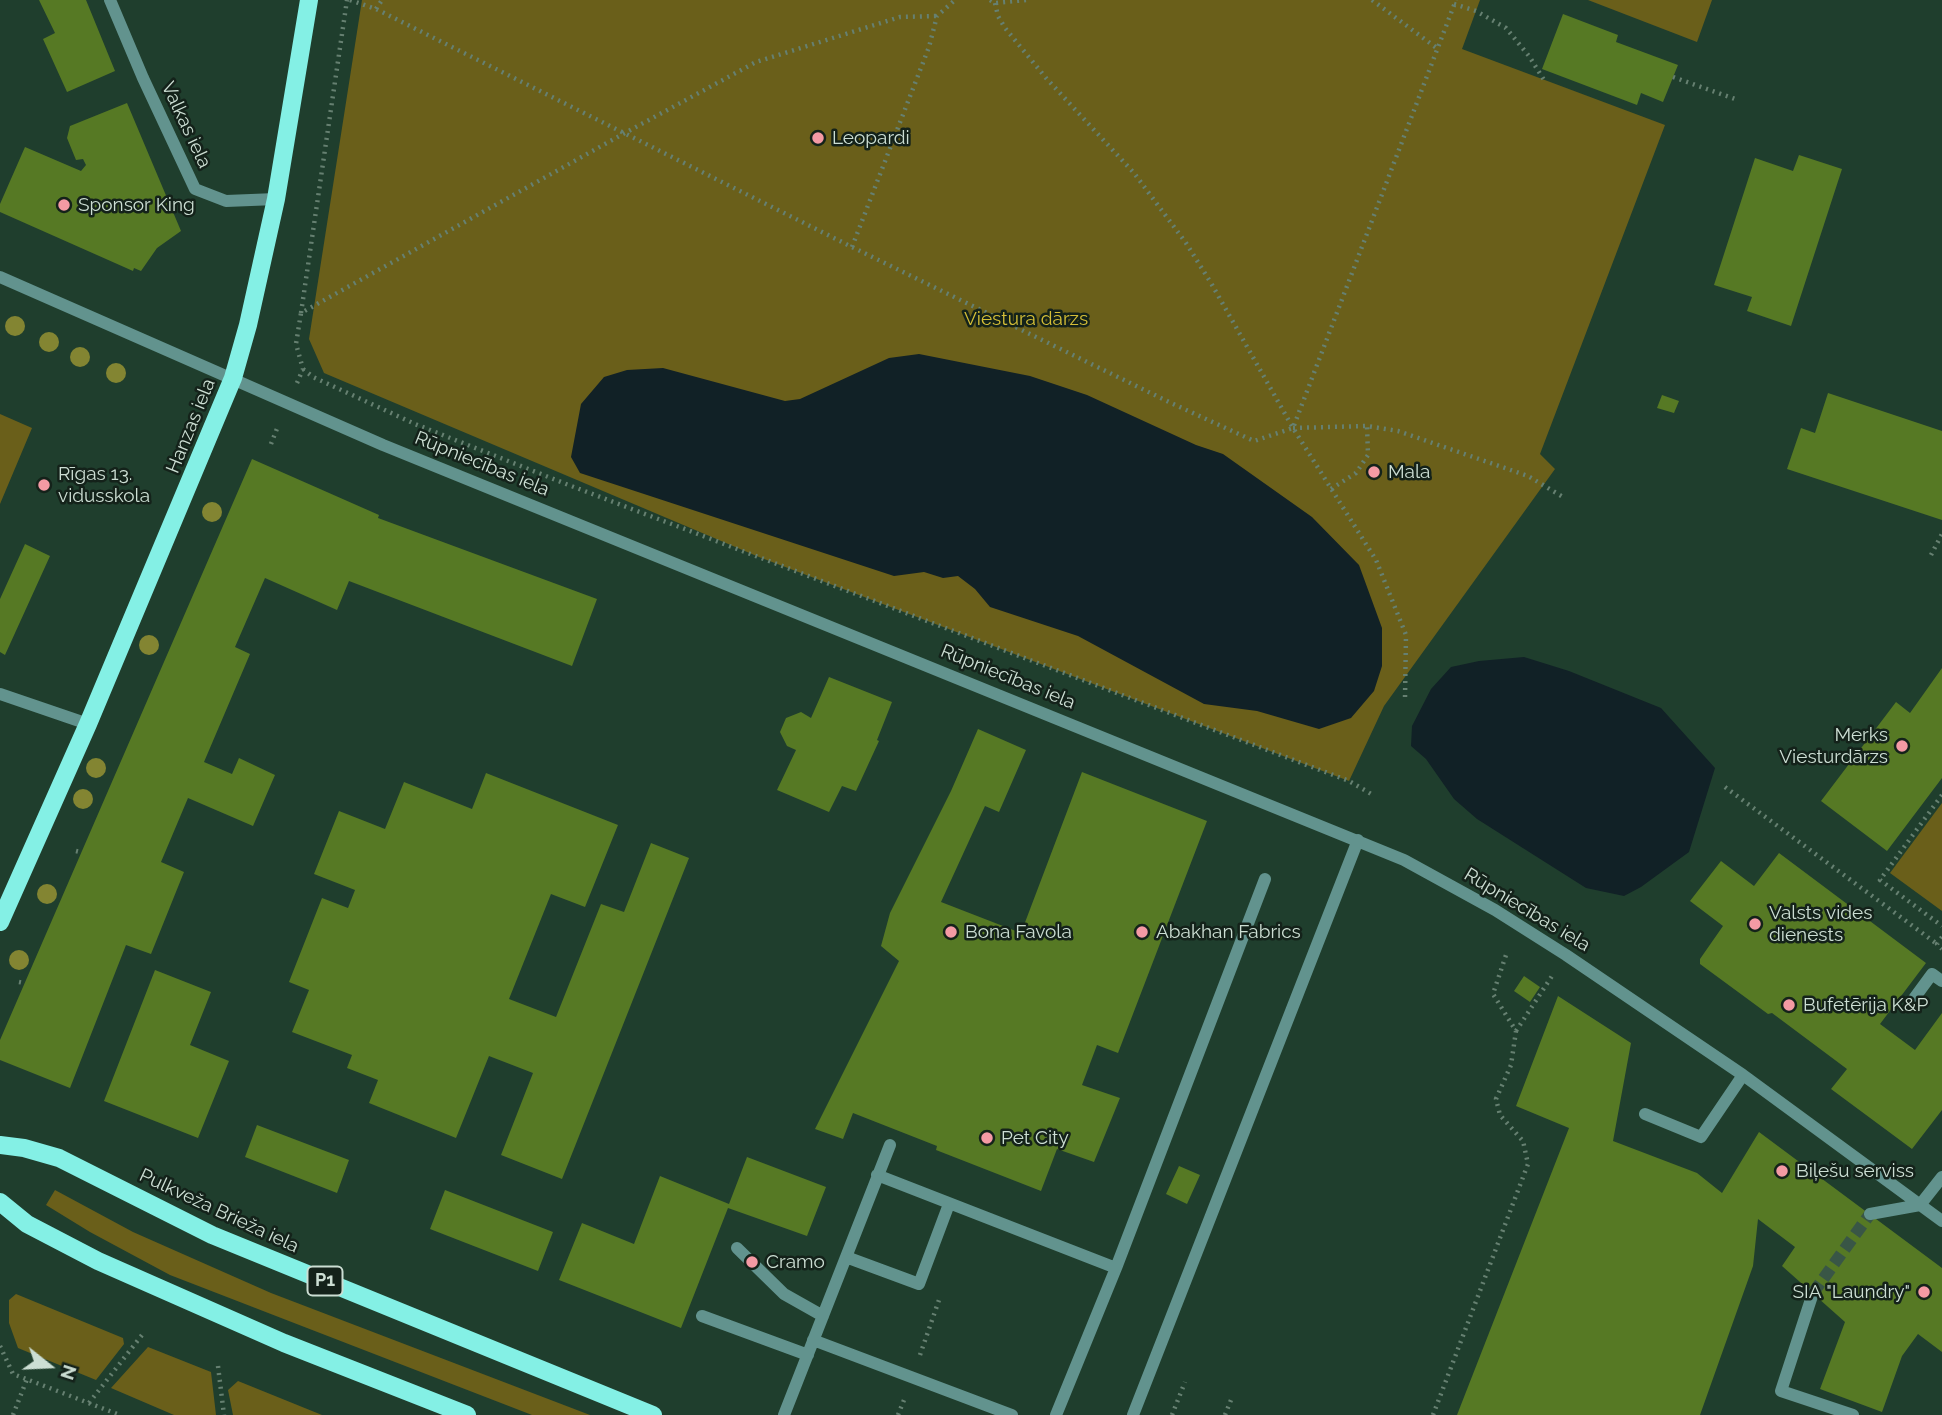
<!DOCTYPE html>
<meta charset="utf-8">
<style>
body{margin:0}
#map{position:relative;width:1942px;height:1415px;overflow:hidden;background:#1f3e2d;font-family:Raleway,sans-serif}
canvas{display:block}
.north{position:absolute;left:14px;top:1331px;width:70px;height:70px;-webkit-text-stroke:5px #14221a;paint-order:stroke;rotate:108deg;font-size:19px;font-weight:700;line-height:28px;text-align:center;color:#ccded3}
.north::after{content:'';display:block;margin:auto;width:24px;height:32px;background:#ccded3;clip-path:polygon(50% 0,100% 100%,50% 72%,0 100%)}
</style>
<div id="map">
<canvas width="1942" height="1415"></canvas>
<div class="north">N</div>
</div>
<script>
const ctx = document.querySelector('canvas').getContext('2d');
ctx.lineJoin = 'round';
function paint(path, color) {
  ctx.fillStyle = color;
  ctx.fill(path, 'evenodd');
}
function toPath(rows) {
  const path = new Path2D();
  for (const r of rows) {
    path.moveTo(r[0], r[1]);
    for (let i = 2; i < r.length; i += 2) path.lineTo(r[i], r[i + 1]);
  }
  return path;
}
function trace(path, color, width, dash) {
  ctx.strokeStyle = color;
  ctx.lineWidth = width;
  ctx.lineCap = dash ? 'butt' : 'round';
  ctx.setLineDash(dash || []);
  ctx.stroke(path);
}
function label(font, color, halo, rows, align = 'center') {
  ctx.font = font + ' Raleway,sans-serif';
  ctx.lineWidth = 5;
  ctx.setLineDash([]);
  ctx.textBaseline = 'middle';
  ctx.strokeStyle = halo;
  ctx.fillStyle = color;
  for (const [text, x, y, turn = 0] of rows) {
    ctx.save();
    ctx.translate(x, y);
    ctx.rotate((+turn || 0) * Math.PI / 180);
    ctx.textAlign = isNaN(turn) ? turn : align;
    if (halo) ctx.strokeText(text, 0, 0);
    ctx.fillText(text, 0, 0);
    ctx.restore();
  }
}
paint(toPath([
 [362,0,1480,0,1462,49,1665,125,1540,454,1555,469,1384,706,1349,781,759,557,324,373,309,339],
 [1588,0,1712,0,1697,42],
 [0,414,32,428,0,504],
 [1942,803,1942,911,1890,873],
 [55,1190,133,1232,271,1293,590,1415,532,1415,170,1275,90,1232,46,1205],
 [16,1294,123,1338,124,1344,96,1380,18,1348,9,1323,9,1300],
 [148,1347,211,1372,216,1415,174,1415,111,1388],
 [238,1381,322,1415,233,1415,228,1390]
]), '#6a5f1a');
paint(toPath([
 [919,354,1030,376,1087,395,1196,445,1223,454,1312,517,1359,565,1382,628,1382,666,1374,691,1351,718,1319,729,1257,711,1204,704,1078,636,990,607,975,589,958,576,943,578,924,572,894,576,580,473,571,457,581,404,604,377,627,370,663,368,785,401,800,399,889,358],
 [1524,657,1569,671,1661,708,1715,768,1689,852,1641,887,1624,896,1586,888,1477,819,1454,799,1426,759,1411,746,1412,726,1431,689,1451,667,1479,661]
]), '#112126');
paint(toPath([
 [39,0,86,0,115,71,67,92,43,39,55,33],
 [1563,14,1618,35,1616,42,1678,65,1663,102,1641,93,1637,105,1542,69],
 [127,103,181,231,157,248,141,271,134,268,133,271,0,212,0,204,25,147,81,171,86,165,83,159,76,160,67,138,70,126],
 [1799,155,1842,169,1791,326,1747,311,1752,297,1714,285,1755,158,1793,171],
 [1828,393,1942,431,1942,520,1787,469,1801,428,1815,433],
 [1662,395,1679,401,1674,413,1657,408],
 [252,459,379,515,378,518,597,599,572,666,349,581,337,610,265,578,235,647,250,654,204,762,232,774,239,758,275,775,253,826,188,798,161,862,184,872,151,954,126,945,70,1088,0,1060,0,1040],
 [25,544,50,556,5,655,0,652,0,599],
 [1942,668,1942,778,1887,851,1821,801,1896,702,1910,713],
 [829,677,892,702,877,740,879,741,856,791,842,786,829,812,777,790,796,750,787,746,780,732,786,718,801,712,811,718],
 [978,729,1026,750,999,812,985,806,941,902,1021,933,1082,772,1207,821,1118,1053,1097,1045,1082,1085,1120,1098,1094,1162,1057,1149,1041,1191,936,1150,937,1146,853,1113,843,1139,815,1129,899,961,881,946,890,913,951,791],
 [486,773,618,825,585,907,551,894,509,999,556,1017,601,904,624,912,651,843,689,858,562,1179,501,1155,533,1073,489,1056,456,1138,369,1103,378,1080,347,1068,352,1055,292,1032,309,990,289,982,322,898,348,908,355,890,314,874,339,811,385,829,404,782,472,809],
 [1779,853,1926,963,1880,1024,1915,1050,1942,1013,1942,1110,1912,1149,1831,1089,1847,1069,1772,1013,1768,1014,1700,964,1700,959,1723,926,1690,901,1721,861,1754,886],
 [155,970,211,992,190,1045,229,1061,198,1138,104,1101],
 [1524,976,1540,987,1530,1002,1514,991],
 [1558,996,1631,1043,1613,1141,1697,1173,1722,1193,1759,1132,1942,1268,1942,1352,1918,1334,1902,1356,1882,1412,1820,1389,1845,1322,1782,1266,1795,1247,1758,1219,1753,1266,1700,1415,1457,1415,1569,1128,1516,1106],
 [257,1125,349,1160,337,1193,245,1157],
 [747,1157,826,1187,807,1236,728,1208,681,1328,559,1280,582,1223,634,1244,660,1176,729,1204],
 [1179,1166,1200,1175,1187,1204,1166,1194],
 [445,1190,553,1232,538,1271,430,1229]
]), '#567924');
trace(toPath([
 [1813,1293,1870,1214]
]), '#395646', 12, [12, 6]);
trace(toPath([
 [350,0,376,9,852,247,1169,402,1254,441,1293,428,1456,0],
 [990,0,995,3,1026,0],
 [1372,0,1438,49],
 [995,3,998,16,1005,28,1046,78,1134,173,1186,243,1211,283,1293,428,1376,560,1406,635,1405,698],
 [1454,4,1476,11,1506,28,1529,56,1544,80],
 [376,9,382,0],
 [1673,77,1738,100],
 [852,247,929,47,937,16,955,0],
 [301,313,347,0],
 [303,369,313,377,415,424,566,484,1349,781,1373,795],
 [297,383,303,369,296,344,301,313,623,134,756,62,900,17,937,16],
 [1293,428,1367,426,1398,431,1528,476,1563,497],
 [271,444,278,426],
 [1331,489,1356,473,1368,455,1367,426],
 [1931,555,1942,534],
 [1725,787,1937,944],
 [1942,795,1880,880,1942,926],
 [76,851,80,852],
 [1942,937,1937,944,1942,949],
 [19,982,24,983],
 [1516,1031,1552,976],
 [0,1346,13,1374,120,1415],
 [920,1355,940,1297],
 [218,1366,224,1415],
 [89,1403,142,1335],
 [13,1415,27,1379],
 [898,1415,904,1400],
 [1172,1415,1185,1382],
 [1225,1415,1231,1400],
 [1433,1415,1528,1164,1523,1141,1500,1115,1496,1099,1511,1065,1516,1031,1493,994,1507,952]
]), '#668071', 4.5, [2, 5]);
trace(toPath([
 [110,0,143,78,195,189,226,201,276,199],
 [0,277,383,445,1404,860,1495,910,1566,955,1743,1075,1942,1221],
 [0,694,88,724],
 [1910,1004,1932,974,1942,981],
 [1645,1114,1701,1137,1743,1075],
 [877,1175,1116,1268,1056,1415],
 [1870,1214,1920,1205,1942,1177],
 [737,1248,784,1294,823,1316],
 [846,1257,919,1284,949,1204],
 [1116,1268,1265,879],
 [1813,1293,1781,1391,1853,1415],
 [702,1316,808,1355],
 [813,1340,1012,1415],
 [784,1415,890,1145],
 [1133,1415,1358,840]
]), '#62938e', 12);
trace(toPath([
 [0,922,88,724,233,378,248,325,276,199,309,0],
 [0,1145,24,1148,59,1158,212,1235,653,1415],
 [0,1202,27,1224,98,1261,284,1343,467,1415]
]), '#84f0e5', 18);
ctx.fillStyle = '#838532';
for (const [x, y] of [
 [15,326],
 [49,342],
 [80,357],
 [116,373],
 [212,512],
 [149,645],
 [96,768],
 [83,799],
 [47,894],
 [19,960]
]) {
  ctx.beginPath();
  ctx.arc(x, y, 10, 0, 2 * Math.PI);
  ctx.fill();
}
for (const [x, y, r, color] of [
 [818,138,7,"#f49aa4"],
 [64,205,7,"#f49aa4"],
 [1374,472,7,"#f49aa4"],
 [44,485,7,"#f49aa4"],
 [1902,746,7,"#f49aa4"],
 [1755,924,7,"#f49aa4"],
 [951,932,7,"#f49aa4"],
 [1142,932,7,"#f49aa4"],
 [1789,1005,7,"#f49aa4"],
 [987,1138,7,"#f49aa4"],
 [1782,1171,7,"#f49aa4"],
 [752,1262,7,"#f49aa4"],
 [1924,1292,7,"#f49aa4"]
]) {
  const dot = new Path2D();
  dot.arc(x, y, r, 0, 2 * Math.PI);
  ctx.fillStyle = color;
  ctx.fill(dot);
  trace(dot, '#14221a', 2.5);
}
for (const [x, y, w] of [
 [325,1281,35]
]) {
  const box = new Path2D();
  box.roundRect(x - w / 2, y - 14.5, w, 29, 5);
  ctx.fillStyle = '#14221a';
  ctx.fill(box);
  trace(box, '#ccded3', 2);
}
label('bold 18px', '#ccded3', null, [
 ["P1",325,1281]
]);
label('19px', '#ccded3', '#14221a', [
 ["Valkas iela",186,125,65],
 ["Hanzas iela",191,426,-68],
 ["Rūpniecības iela",482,464,22],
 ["Rūpniecības iela",1008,677,22],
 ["Rūpniecības iela",1527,910,31],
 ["Pulkveža Brieža iela",219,1211,25]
]);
label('19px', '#ccded3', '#14221a', [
 ["Leopardi",832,138],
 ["Sponsor King",78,205],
 ["Mala",1388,472],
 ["Rīgas 13.",58,474],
 ["vidusskola",58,496],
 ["Merks",1888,735,"right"],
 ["Viesturdārzs",1888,757,"right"],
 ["Valsts vides",1769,913],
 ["dienests",1769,935],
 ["Bona Favola",965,932],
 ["Abakhan Fabrics",1156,932],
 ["Bufetērija K&P",1803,1005],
 ["Pet City",1001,1138],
 ["Biļešu serviss",1796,1171],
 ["Cramo",766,1262],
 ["SIA \"Laundry\"",1910,1292,"right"]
], 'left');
label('19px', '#d5bf37', '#14221a', [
 ["Viestura dārzs",1026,319]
]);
</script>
